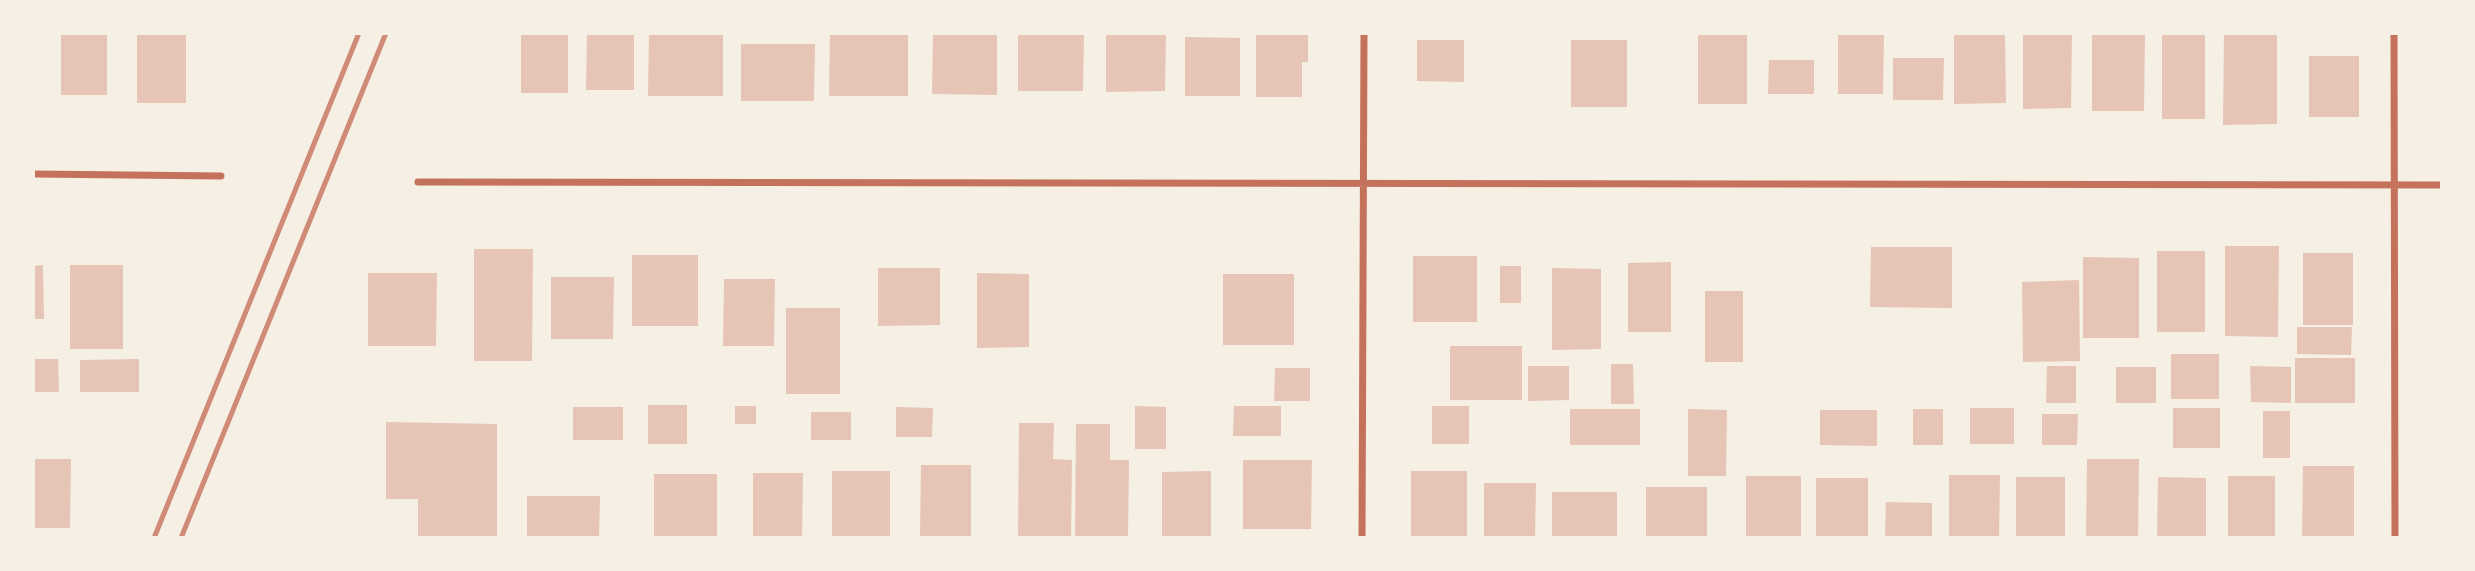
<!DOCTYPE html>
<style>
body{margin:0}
#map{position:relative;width:2475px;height:571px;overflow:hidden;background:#f6efe4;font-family:Commissioner,sans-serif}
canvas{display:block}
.frame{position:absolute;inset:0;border:35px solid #f6efe4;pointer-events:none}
</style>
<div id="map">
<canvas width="2475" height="571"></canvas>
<div class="frame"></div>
</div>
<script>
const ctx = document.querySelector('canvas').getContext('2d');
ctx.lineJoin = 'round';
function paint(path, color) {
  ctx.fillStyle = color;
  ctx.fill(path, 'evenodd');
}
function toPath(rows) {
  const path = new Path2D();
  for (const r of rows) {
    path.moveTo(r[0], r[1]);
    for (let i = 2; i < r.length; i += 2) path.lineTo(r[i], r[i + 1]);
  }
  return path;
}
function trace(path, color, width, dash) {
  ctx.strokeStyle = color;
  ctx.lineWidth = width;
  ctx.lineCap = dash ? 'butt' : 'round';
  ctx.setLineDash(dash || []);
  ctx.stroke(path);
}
paint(toPath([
 [61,33,107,33,107,95,61,95],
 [137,33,186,33,186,103,137,103],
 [521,33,568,33,568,93,521,93],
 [587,33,634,33,634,90,586,90],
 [830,33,908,33,908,96,829,96],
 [933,33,997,33,997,95,932,94],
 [1018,33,1084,33,1083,91,1018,91],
 [1106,33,1166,33,1165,91,1106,92],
 [1256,33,1308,33,1308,62,1302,62,1302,97,1256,97],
 [1698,33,1747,33,1747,104,1698,104],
 [1954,33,2005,33,2006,103,1954,104],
 [2023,33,2072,33,2071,108,2023,109],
 [2092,33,2145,33,2144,111,2092,111],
 [2162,33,2205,33,2205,119,2162,119],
 [2224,33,2277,33,2277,124,2223,125],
 [649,34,723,35,723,96,648,96],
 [1838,35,1884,35,1883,94,1838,94],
 [1185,37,1240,38,1240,96,1185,96],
 [1417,40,1464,40,1464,82,1417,81],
 [1571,40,1627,40,1627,107,1571,107],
 [741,44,815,44,814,101,741,101],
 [2309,56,2359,56,2359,117,2309,117],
 [1893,58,1944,58,1943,100,1893,100],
 [1769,60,1814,60,1814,94,1768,94],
 [2225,246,2279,246,2278,337,2225,336],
 [1871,247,1952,247,1952,308,1870,307],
 [474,249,533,249,532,361,474,361],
 [2157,251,2205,251,2205,332,2157,332],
 [2303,253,2353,253,2353,325,2303,325],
 [632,255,698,255,698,326,632,326],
 [1413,256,1477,256,1477,322,1413,322],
 [2083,257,2139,258,2139,338,2083,338],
 [1671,262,1671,332,1628,332,1628,263],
 [43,265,44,319,33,319,33,266],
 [70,265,123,265,123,349,70,349],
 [1500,266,1521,266,1521,303,1500,303],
 [878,268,940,268,940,325,878,326],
 [1552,268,1601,269,1601,349,1552,350],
 [368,273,437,273,436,346,368,346],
 [977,273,1029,274,1029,347,977,348],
 [1223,274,1294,274,1294,345,1223,345],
 [551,277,614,277,613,339,551,339],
 [724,279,775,279,774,346,723,346],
 [2079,280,2080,361,2023,362,2022,282],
 [1705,291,1743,291,1743,362,1705,362],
 [786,308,840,308,840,394,786,394],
 [2297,327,2352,327,2351,355,2297,354],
 [1450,346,1522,346,1522,400,1450,400],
 [2171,354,2219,354,2219,399,2171,399],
 [2295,358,2355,358,2355,403,2295,403],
 [33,359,58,359,59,392,33,392],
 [139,359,139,392,80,392,80,360],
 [1611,364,1633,364,1634,404,1611,404],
 [1528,366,1569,366,1569,400,1528,401],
 [2047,366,2076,366,2076,403,2046,403],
 [2250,366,2291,367,2291,403,2251,402],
 [2116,367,2156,367,2156,403,2116,403],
 [1275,368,1310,368,1310,401,1274,401],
 [648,405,687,405,687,444,648,444],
 [735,406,756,406,756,424,735,424],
 [1135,406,1166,407,1166,449,1135,449],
 [1234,406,1281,406,1281,436,1233,436],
 [1432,406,1469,406,1469,444,1432,444],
 [573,407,623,407,623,440,573,440],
 [896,407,933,408,932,437,896,437],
 [1970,408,2014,408,2014,444,1970,444],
 [2173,408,2220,408,2220,448,2173,448],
 [1570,409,1640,409,1640,445,1570,445],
 [1688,409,1727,410,1726,476,1688,476],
 [1913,409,1943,409,1943,445,1913,445],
 [1820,410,1877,410,1877,446,1820,445],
 [2263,411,2290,411,2290,458,2263,458],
 [811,412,851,412,851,440,811,440],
 [2042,414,2078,414,2077,445,2042,445],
 [386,422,497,424,497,538,418,538,418,499,386,499],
 [1019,423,1054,423,1053,459,1072,460,1071,538,1018,538],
 [1076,424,1110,424,1110,460,1129,460,1128,538,1075,538],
 [33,459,71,459,70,528,33,528],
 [2087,459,2139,459,2138,538,2086,538],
 [1243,460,1312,460,1311,529,1243,529],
 [921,465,971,465,971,536,920,536],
 [2303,466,2354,466,2354,538,2302,538],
 [832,471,890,471,890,538,832,538],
 [1211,471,1211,538,1162,538,1162,472],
 [1411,471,1467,471,1467,538,1411,538],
 [753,473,803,473,802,538,753,538],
 [654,474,717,474,717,538,654,538],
 [1949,475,2000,475,1999,538,1949,538],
 [1746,476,1801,476,1801,538,1746,538],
 [2228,476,2275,476,2275,538,2228,538],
 [2016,477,2065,477,2065,538,2016,538],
 [2158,477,2206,478,2206,538,2157,538],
 [1816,478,1868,478,1868,538,1816,538],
 [1484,483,1536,483,1535,538,1484,538],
 [1646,487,1707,487,1707,538,1646,538],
 [1552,492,1617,492,1617,538,1552,538],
 [527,496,600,496,599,538,527,538],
 [1886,502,1932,503,1932,538,1885,538]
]), '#e6c5b7');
trace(toPath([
 [2394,33,2395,538],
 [33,174,221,176],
 [418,182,2442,185],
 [1362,538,1364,33]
]), '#c5725c', 7);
trace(toPath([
 [154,538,359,33],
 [181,538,386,33]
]), '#cf8b77', 5);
</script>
